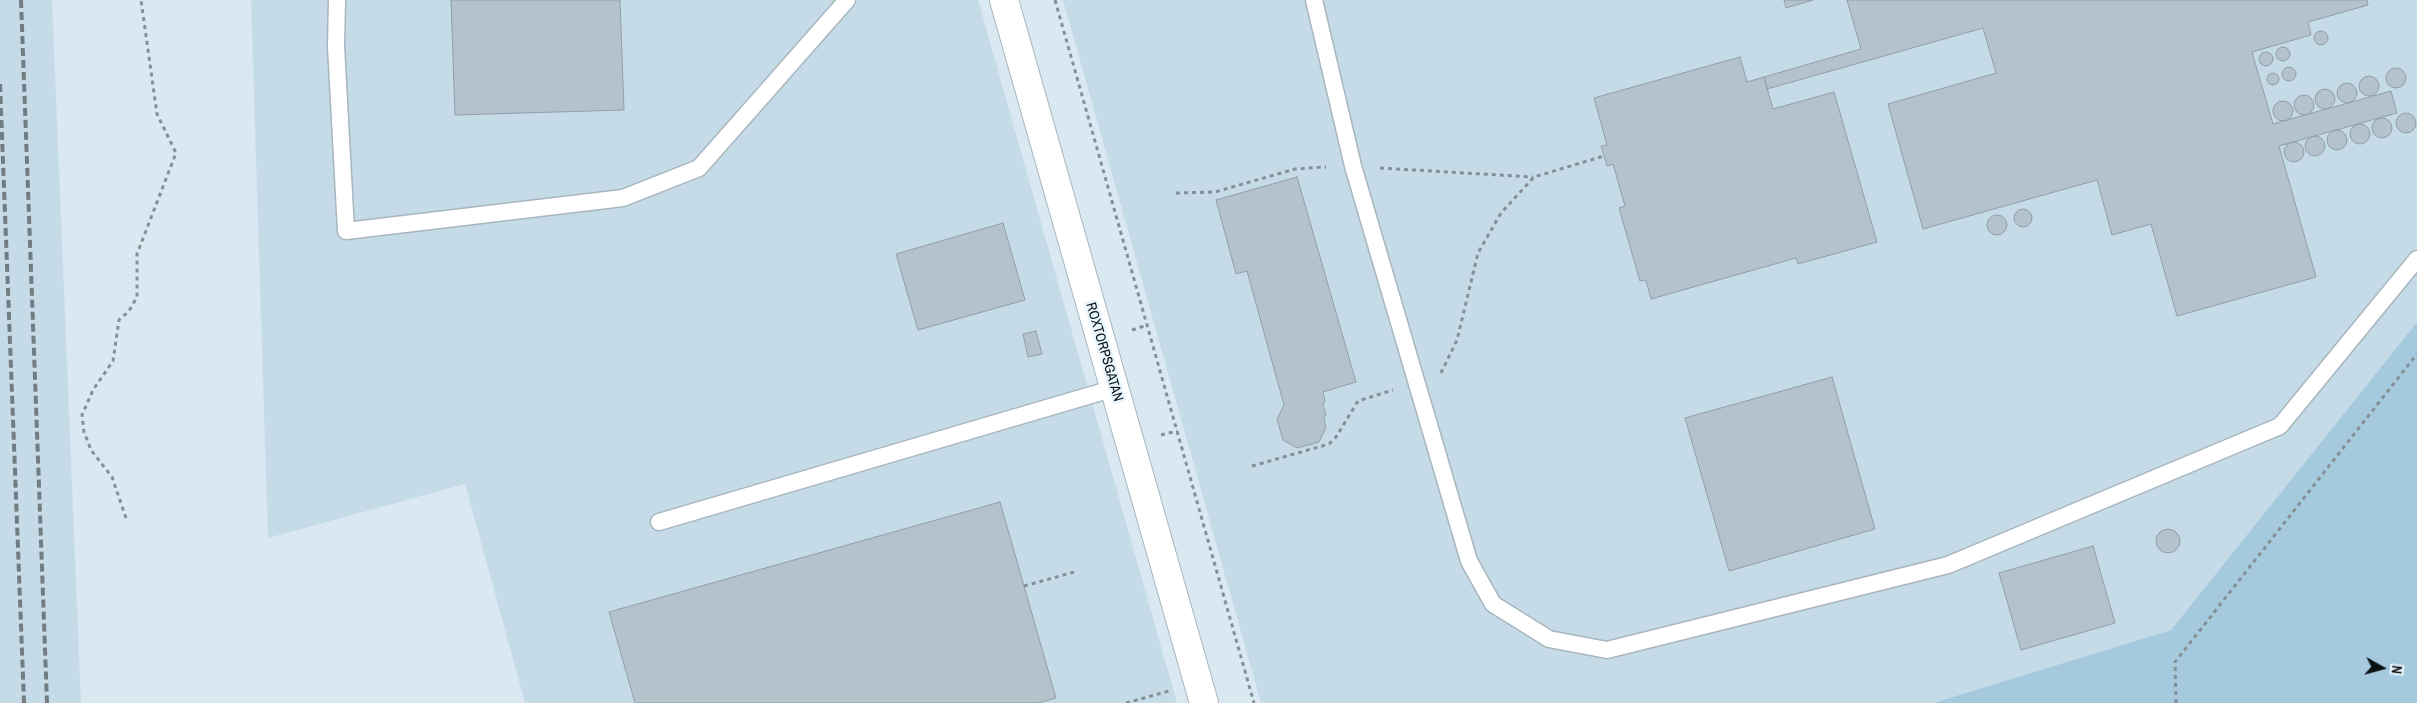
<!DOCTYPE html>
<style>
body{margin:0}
#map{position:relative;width:2417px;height:703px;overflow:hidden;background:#d9e8f1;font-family:"Archivo Narrow",sans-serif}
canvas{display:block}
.north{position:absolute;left:2357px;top:643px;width:50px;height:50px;-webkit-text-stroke:4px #e6f5fe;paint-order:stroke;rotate:97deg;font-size:14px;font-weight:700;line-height:20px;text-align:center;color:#0a1012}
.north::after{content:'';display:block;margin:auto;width:18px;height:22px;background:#0a1012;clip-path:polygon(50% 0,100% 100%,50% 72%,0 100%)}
</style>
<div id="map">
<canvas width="2417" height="703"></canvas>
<div class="north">N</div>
</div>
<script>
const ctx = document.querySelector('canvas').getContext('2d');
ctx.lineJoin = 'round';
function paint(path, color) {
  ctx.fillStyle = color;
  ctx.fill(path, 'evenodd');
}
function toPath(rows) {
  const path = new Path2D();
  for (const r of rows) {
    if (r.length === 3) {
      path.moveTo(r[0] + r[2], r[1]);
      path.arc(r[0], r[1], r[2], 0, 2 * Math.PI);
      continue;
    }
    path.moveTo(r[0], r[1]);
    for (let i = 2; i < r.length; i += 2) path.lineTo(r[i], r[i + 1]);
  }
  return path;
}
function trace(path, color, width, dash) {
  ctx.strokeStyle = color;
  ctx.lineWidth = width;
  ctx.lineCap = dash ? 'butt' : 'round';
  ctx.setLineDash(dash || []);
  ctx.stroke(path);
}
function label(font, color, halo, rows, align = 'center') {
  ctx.font = font + ' "Archivo Narrow",sans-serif';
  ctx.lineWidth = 5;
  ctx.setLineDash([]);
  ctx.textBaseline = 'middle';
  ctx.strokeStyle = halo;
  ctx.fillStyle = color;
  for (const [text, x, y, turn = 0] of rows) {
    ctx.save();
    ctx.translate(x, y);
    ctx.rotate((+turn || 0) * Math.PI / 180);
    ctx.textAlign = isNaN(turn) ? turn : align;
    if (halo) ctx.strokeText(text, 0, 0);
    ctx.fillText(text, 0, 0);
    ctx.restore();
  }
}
paint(toPath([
 [0,0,52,0,81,703,0,703],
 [251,0,978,0,1177,703,525,703,465,484,268,538],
 [1063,0,2417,0,2417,322,2171,630,1933,703,1261,703]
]), '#c5dbe8');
paint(toPath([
 [2417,322,2417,703,1933,703,2171,630]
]), '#a5cade');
const building = toPath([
 [451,0,620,0,624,110,455,115,451,0],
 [1784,0,1813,0,1786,8,1784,0],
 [1847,0,2367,0,2368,5,2308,22,2311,35,2252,52,2273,124,2391,91,2397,113,2279,146,2316,277,2177,316,2151,224,2112,235,2097,180,1923,229,1888,104,1996,73,1983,28,1767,89,1764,77,1861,49,1847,0],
 [2321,38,7],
 [2283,54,7],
 [2266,59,7],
 [1740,57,1747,82,1764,77,1773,109,1834,92,1877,242,1798,264,1796,258,1651,299,1646,280,1640,281,1619,208,1625,206,1613,164,1607,166,1601,146,1607,145,1594,98,1740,57],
 [2289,74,7],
 [2396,78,10],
 [2273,79,6],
 [2369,86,10],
 [2347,93,10],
 [2325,99,10],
 [2304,105,10],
 [2283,111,10],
 [2406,123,10],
 [2382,128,10],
 [2360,134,10],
 [2337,140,10],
 [2315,146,10],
 [2294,152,10],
 [1297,177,1356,382,1323,392,1325,401,1323,405,1326,414,1324,418,1326,428,1319,442,1297,448,1283,440,1277,419,1284,405,1247,271,1236,274,1216,200,1297,177],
 [2023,218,9],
 [1997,225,10],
 [1003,223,1025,300,918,330,896,254,1003,223],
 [1036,331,1042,354,1028,357,1023,334,1036,331],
 [1832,377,1875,529,1729,571,1685,418,1832,377],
 [1000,502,1056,698,1039,703,635,703,609,612,1000,502],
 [2168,541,12],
 [2093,546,2115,623,2021,650,1999,573,2093,546]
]);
paint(building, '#b4c2cb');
trace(building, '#919fa8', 1);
const service = toPath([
 [337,0,336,46,346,231,623,198,699,168,847,0],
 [1314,0,1353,166,1469,561,1493,604,1549,639,1607,650,1948,565,2280,426,2417,259],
 [659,522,1115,388]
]);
const minor = toPath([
 [1004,0,1204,703]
]);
trace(service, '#a8b6be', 19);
trace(minor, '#a8b6be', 30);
trace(toPath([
 [1055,0,1254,703],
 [1380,168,1533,177],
 [1176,193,1215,192,1295,169,1326,167],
 [1132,330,1147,325],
 [1441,373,1457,340,1478,253,1501,213,1534,177,1604,156],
 [1161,435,1177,431],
 [1252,466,1329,444,1336,437,1358,401,1393,390],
 [126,518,112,477,91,450,84,432,82,415,93,390,113,361,119,320,129,311,137,297,137,254,176,153,157,114,141,0],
 [1024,586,1078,571],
 [1126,703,1169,691],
 [2176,703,2175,662,2417,354]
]), '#859096', 3, [4, 4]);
trace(service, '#fff', 16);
trace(minor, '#fff', 28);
trace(toPath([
 [21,0,47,703],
 [0,84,24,703]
]), '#727d82', 4, [8, 4]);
label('14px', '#0a1012', '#e6f5fe', [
 ["ROXTORPSGATAN",1104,352,74]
]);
</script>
